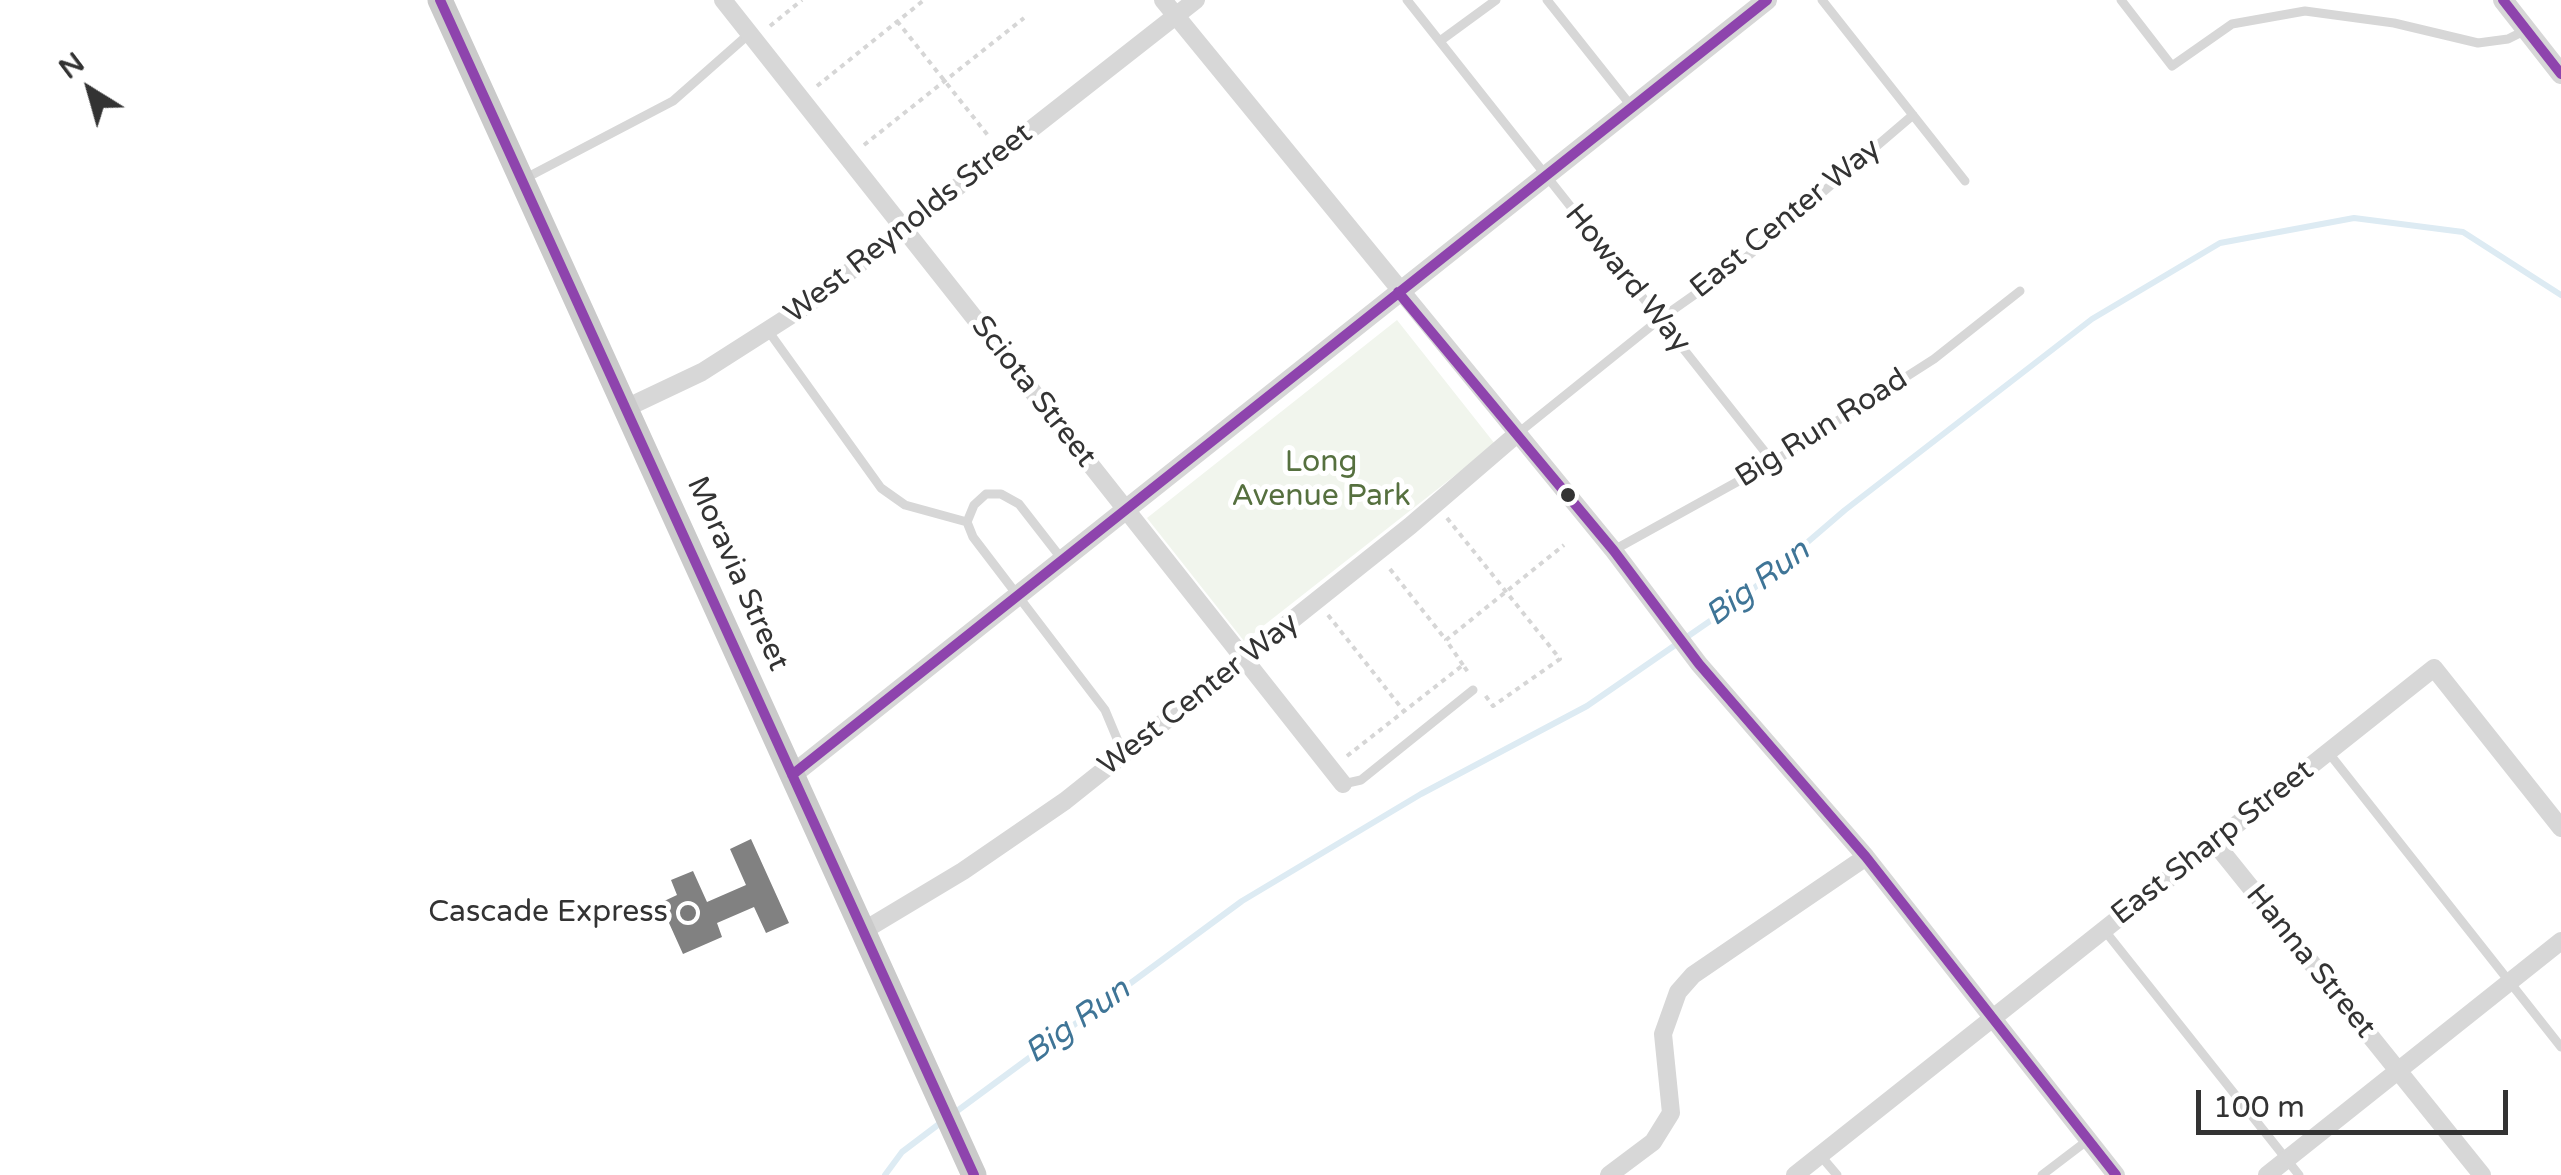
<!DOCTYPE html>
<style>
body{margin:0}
#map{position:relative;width:2561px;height:1175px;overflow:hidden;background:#fff;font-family:"Varela Round",sans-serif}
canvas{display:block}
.north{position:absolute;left:40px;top:40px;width:100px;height:100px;-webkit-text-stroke:8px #fff;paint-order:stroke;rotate:323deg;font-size:28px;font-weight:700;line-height:40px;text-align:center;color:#333}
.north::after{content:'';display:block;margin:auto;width:35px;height:45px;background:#333;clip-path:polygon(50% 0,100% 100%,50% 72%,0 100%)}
.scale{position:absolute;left:2196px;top:1090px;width:312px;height:45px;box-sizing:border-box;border:5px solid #333;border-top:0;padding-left:12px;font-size:30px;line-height:35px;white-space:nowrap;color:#333;-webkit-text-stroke:8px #fff;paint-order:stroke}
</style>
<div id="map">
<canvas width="2561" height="1175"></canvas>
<div class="north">N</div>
<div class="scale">100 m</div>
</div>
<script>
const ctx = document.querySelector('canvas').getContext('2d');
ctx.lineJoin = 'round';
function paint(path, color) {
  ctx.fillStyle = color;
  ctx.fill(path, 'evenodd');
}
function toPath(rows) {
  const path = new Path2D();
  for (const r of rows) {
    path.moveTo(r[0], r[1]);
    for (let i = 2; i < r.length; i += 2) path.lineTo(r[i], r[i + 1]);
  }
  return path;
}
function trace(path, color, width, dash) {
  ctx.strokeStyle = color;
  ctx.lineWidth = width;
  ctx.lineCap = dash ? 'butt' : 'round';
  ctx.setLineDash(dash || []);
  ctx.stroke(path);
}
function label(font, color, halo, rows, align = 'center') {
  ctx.font = font + ' "Varela Round",sans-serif';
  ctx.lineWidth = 10;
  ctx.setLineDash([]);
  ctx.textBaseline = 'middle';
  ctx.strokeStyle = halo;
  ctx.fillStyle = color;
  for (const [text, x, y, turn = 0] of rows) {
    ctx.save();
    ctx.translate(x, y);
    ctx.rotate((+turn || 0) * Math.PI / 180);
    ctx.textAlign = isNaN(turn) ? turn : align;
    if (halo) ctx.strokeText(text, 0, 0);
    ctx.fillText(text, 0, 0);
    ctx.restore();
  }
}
paint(toPath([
 [1397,320,1495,444,1244,641,1147,518]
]), '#f1f5ed');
trace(toPath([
 [953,1114,1242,901,1421,794,1587,706,1739,601,1845,510,2092,319,2220,243,2354,218,2463,232,2561,295],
 [885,1175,902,1152,943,1121]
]), '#ddebf3', 6);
paint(toPath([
 [751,839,789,923,766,933,754,907,717,923,722,937,683,954,660,903,677,895,671,880,693,871,707,902,746,885,730,849]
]), '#818181');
trace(toPath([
 [897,21,990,138],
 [770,26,802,0],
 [817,86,924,0],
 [864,145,1024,18],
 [1447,518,1560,659,1493,706,1485,695],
 [1390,569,1446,640],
 [1328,615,1403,710],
 [1463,665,1446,640,1564,545],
 [1347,756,1463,665,1470,675]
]), '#d6d6d6', 4, [5, 5]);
trace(toPath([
 [1407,0,1773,462],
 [1547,0,1632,107],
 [1822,0,1965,181],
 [2121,0,2172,66,2232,24,2305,11,2394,23,2478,43,2508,39,2526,30],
 [1440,41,1496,0],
 [524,179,673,101,749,34],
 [769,332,881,488,905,505,967,522],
 [1517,434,1660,319,1741,262,1913,115],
 [1614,550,1773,462,1934,359,2020,291],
 [1061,558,1019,504,1001,494,986,494,974,505,967,522,973,537,1105,710,1123,753],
 [2328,752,2561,1047],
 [1343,784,1361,780,1473,690],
 [2105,931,2299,1175],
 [1820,1155,1837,1175],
 [2042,1175,2088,1140]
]), '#d7d7d7', 9);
trace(toPath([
 [723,0,1343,784],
 [1163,0,1614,551,1699,664,1866,857,2116,1175],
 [626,408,702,372,807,305,1196,0],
 [2214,842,2482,1175],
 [863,931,963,871,1065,801,1410,526,1517,434],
 [1609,1175,1653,1142,1671,1113,1663,1034,1678,992,1693,975,1866,857],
 [1795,1175,2434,668,2561,828],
 [2267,1175,2561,941]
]), '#d7d7d7', 18);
trace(toPath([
 [2503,0,2561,74],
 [792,775,1767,0]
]), '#d7d7d7', 20);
trace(toPath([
 [440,0,974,1175]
]), '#cacaca', 25);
trace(toPath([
 [440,0,974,1175],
 [2503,0,2561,74],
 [1398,292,1614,551,1699,664,1866,857,2116,1175],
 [792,775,1767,0]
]), '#8e44ad', 10);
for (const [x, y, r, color] of [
 [1568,495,9,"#333"],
 [688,913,10,"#7a7a7a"]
]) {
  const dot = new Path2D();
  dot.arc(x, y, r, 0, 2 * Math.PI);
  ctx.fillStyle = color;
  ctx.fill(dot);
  trace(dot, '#fff', 4);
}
label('30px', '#333', '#fff', [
 ["East Center Way",1786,219,-39],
 ["West Reynolds Street",909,224,-38],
 ["Howard Way",1627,279,51],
 ["Sciota Street",1033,392,52],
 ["Big Run Road",1822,429,-32],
 ["Moravia Street",737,574,66],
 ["West Center Way",1199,695,-38],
 ["East Sharp Street",2213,843,-38],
 ["Hanna Street",2310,962,51]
]);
label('30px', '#56703f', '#fff', [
 ["Long",1321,463],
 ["Avenue Park",1321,497]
]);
label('30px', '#333', '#fff', [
 ["Cascade Express",668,913]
], 'right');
label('italic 32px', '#3f7597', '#fff', [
 ["Big Run",1758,584,-37],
 ["Big Run",1078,1022,-36]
]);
</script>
